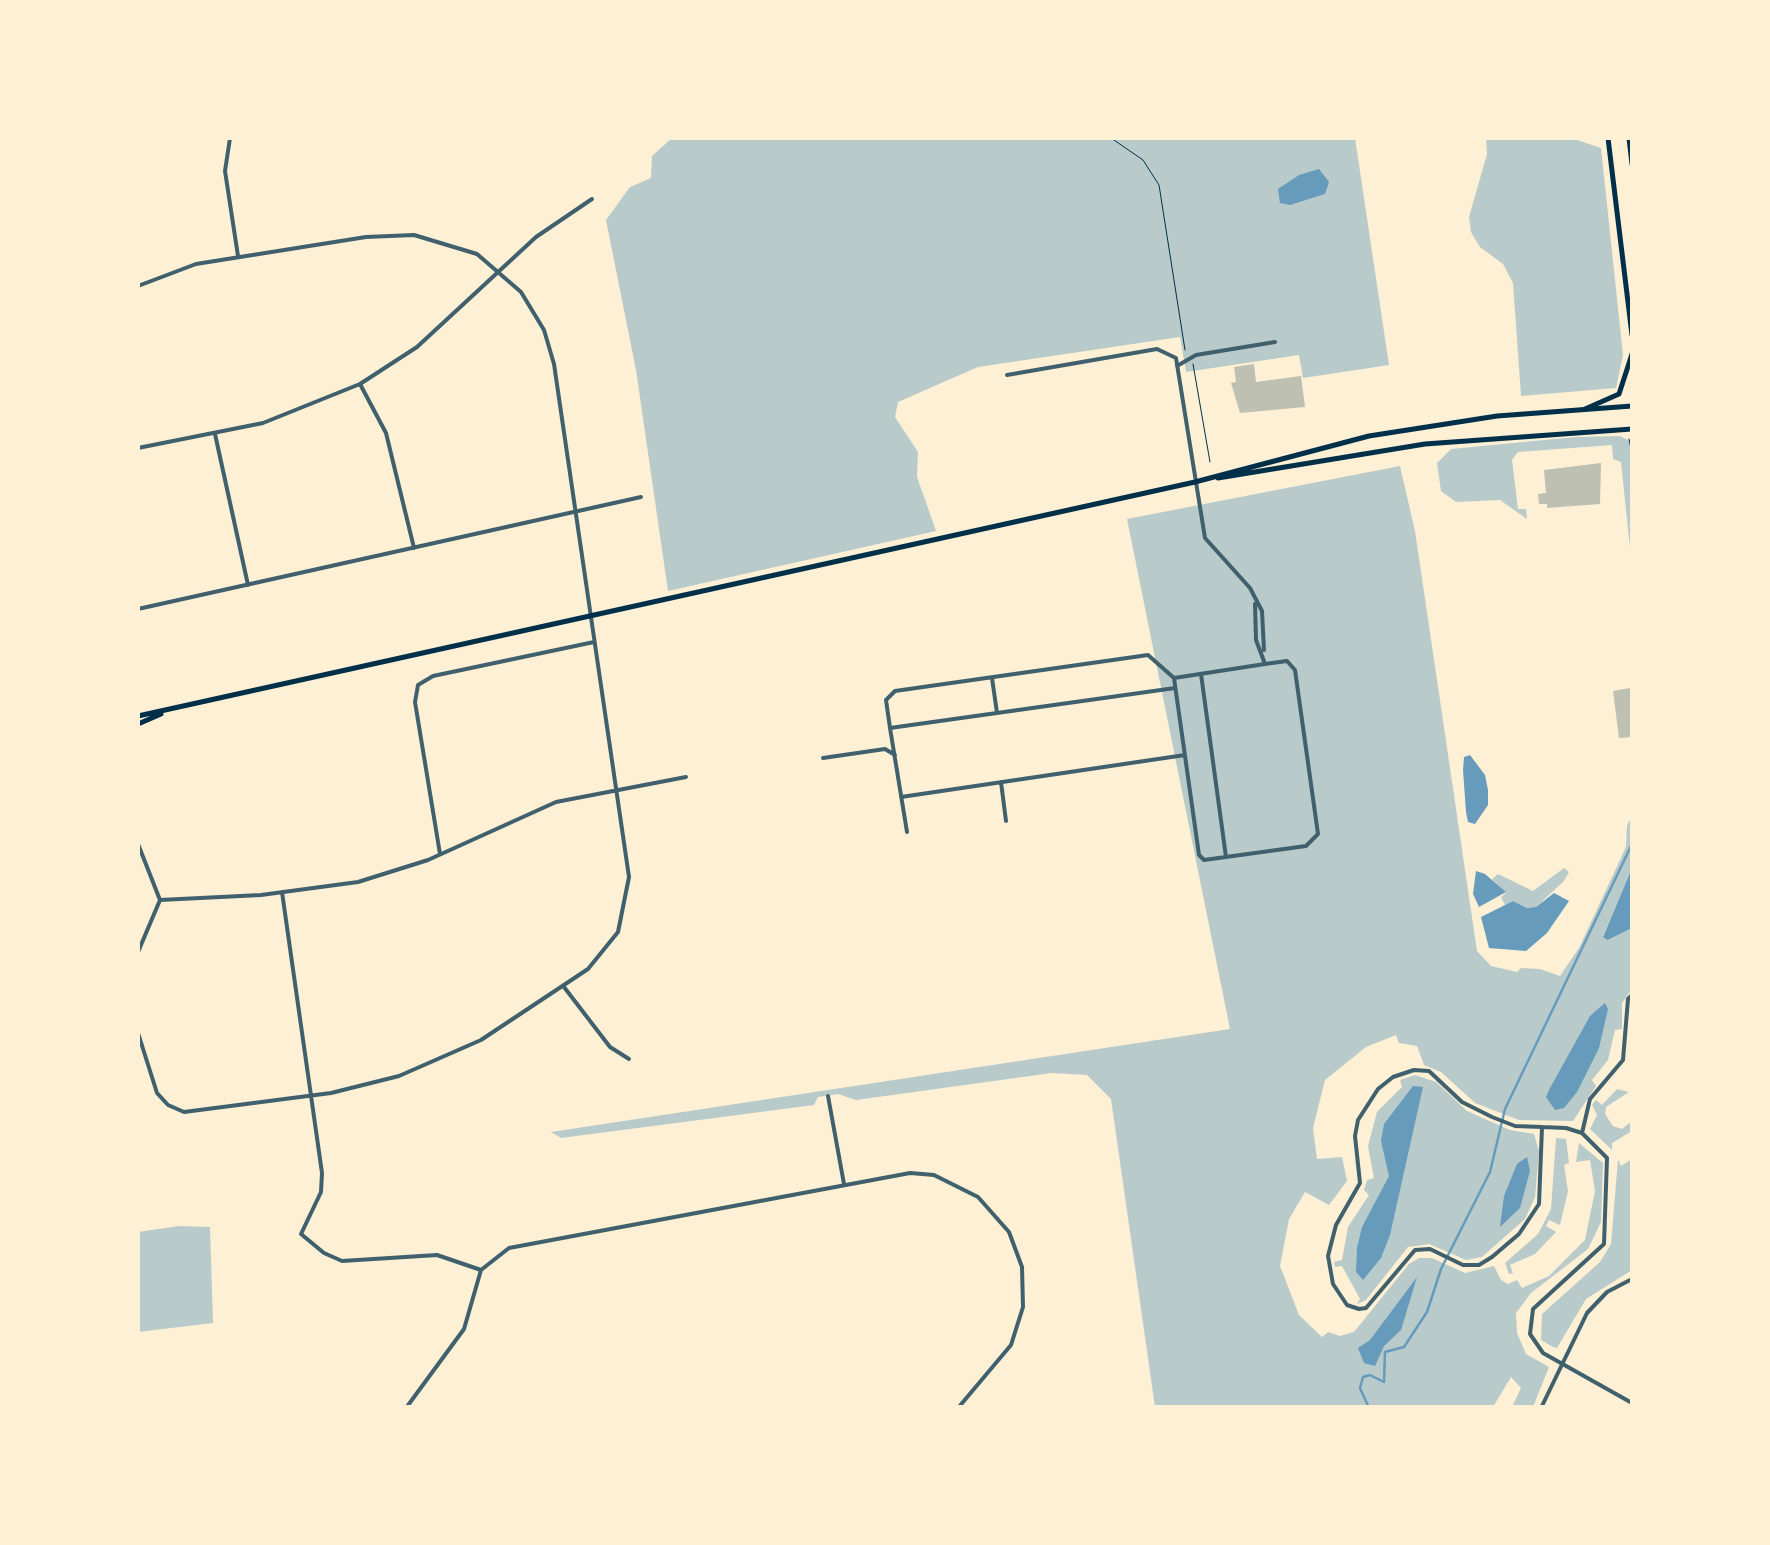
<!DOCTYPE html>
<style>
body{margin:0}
#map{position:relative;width:1770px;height:1545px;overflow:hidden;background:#fdf0d5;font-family:"Titillium Web",sans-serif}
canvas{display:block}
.frame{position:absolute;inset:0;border:140px solid #fdf0d5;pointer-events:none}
</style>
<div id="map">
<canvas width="1770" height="1545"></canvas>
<div class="frame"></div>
</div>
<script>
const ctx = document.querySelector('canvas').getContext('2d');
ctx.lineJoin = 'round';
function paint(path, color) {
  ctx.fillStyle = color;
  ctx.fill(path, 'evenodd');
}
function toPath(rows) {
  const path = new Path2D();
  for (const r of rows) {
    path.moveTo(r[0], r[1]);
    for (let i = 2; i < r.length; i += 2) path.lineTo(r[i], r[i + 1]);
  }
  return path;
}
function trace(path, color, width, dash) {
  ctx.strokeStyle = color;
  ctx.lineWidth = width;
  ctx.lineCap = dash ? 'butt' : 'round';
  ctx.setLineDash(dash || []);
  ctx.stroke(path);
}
paint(toPath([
 [672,138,1355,138,1389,365,1303,378,1299,355,1186,372,1180,337,978,367,898,402,895,417,918,452,917,477,936,531,668,591,636,370,606,220,630,187,651,178,652,156],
 [1486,138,1571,138,1601,148,1623,355,1616,388,1521,396,1513,283,1503,264,1480,247,1471,232,1469,217,1487,154],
 [1576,437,1620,436,1632,442,1632,567,1621,462,1613,459,1612,445,1518,452,1512,460,1518,509,1526,509,1527,519,1500,500,1456,502,1441,491,1437,463,1451,449],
 [1400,466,1415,531,1477,951,1491,966,1517,972,1521,968,1540,969,1560,976,1579,948,1626,847,1627,826,1632,815,1632,868,1603,936,1609,940,1632,928,1632,989,1622,1003,1622,1029,1615,1030,1608,1060,1592,1080,1596,1086,1573,1121,1519,1120,1475,1103,1441,1072,1424,1065,1417,1046,1399,1043,1396,1035,1366,1047,1325,1080,1313,1128,1317,1159,1342,1157,1347,1181,1329,1205,1305,1192,1289,1219,1280,1266,1299,1315,1322,1337,1328,1332,1340,1336,1354,1332,1409,1264,1419,1258,1432,1258,1465,1273,1494,1266,1501,1280,1508,1284,1517,1280,1522,1288,1549,1276,1585,1240,1595,1191,1590,1160,1576,1162,1579,1143,1603,1163,1601,1222,1588,1249,1531,1293,1516,1313,1517,1333,1526,1354,1549,1367,1533,1407,1512,1407,1521,1388,1511,1377,1493,1407,1155,1407,1111,1099,1087,1075,1052,1073,856,1100,838,1094,818,1097,814,1105,561,1138,551,1132,1230,1029,1127,519],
 [1564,868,1569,872,1563,882,1536,907,1527,908,1513,901,1505,905,1501,897,1506,893,1492,879,1498,874,1533,891],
 [1415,1075,1436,1082,1467,1111,1510,1130,1534,1134,1539,1151,1535,1197,1525,1219,1482,1257,1466,1260,1429,1244,1408,1247,1366,1300,1357,1304,1360,1299,1342,1266,1335,1267,1334,1262,1342,1260,1348,1227,1369,1195,1364,1190,1367,1180,1374,1178,1368,1146,1377,1112,1402,1087,1400,1080],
 [1617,1089,1629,1092,1606,1107,1605,1114,1613,1126,1622,1129,1632,1121,1632,1131,1612,1143,1612,1150,1590,1129,1597,1115,1592,1105,1596,1100,1602,1105],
 [1556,1138,1566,1139,1569,1163,1564,1165,1568,1191,1560,1225,1549,1220,1546,1226,1556,1232,1535,1254,1510,1265,1513,1273,1509,1274,1505,1263,1538,1234,1551,1209],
 [1618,1159,1621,1166,1632,1159,1632,1270,1586,1299,1557,1348,1553,1347,1541,1340,1542,1314,1600,1262,1611,1244],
 [179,1226,210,1227,213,1323,138,1332,138,1232]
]), '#b9caca');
paint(toPath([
 [1319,169,1329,182,1325,194,1290,205,1280,203,1278,189,1299,175],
 [1470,755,1485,775,1488,790,1488,805,1475,824,1468,822,1466,812,1463,770,1464,757],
 [1632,868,1632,928,1608,940,1603,937],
 [1476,871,1485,874,1506,892,1479,907,1473,894],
 [1554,893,1569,901,1547,933,1526,951,1489,948,1481,917,1513,901,1527,908,1536,907],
 [1605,1003,1608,1009,1599,1048,1577,1092,1564,1108,1555,1110,1546,1097,1550,1088,1590,1016],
 [1413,1086,1423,1087,1390,1235,1381,1258,1363,1280,1356,1272,1357,1248,1362,1227,1389,1176,1381,1141,1384,1124],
 [1527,1157,1530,1171,1520,1208,1500,1227,1504,1196,1517,1164],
 [1417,1277,1401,1330,1384,1346,1375,1366,1364,1363,1358,1348,1370,1340]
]), '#669bbc');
trace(toPath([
 [1369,1408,1360,1388,1363,1377,1370,1375,1384,1382,1385,1352,1404,1347,1427,1312,1441,1269,1490,1172,1505,1109,1632,844]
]), '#669bbc', 2.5);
paint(toPath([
 [1254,364,1256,382,1301,376,1305,407,1240,413,1231,383,1236,382,1234,367],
 [1601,463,1600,504,1547,508,1547,504,1539,504,1538,494,1546,493,1544,470],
 [1630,688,1632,737,1619,738,1613,691]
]), '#bec0b2');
trace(toPath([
 [1111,138,1143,160,1159,185,1185,350],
 [1193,364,1210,462],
 [1629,439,1632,453]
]), '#003049', 1);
trace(toPath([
 [230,138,225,171,238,256],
 [138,286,196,264,366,237,414,235,477,254,521,292,544,330,554,364,629,877,618,932,588,969,481,1040,399,1076,331,1093,184,1112,168,1105,157,1093,138,1033],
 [1177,366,1196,355,1275,342],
 [1007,375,1157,349,1176,358,1205,538,1250,588,1262,611,1264,650],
 [360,384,386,433,414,548],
 [215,434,248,585],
 [138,448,263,423,360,384,417,347,536,237,592,199],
 [1255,604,1256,640,1265,664,1287,661,1295,670,1318,834,1306,846,1204,860,1199,855,1174,678,1265,664],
 [138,609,641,497],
 [1201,674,1226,857],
 [992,678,997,713],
 [1174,678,1148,655,895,691,886,700,890,728,1175,688],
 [890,728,907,832],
 [823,758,885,749,895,755],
 [1001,782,1006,821],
 [901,797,1185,755],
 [138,844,160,900,138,952],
 [440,854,415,702,418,685,433,676,594,642],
 [282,892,322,1173,321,1192,301,1234,324,1253,342,1261,437,1255,481,1270],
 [160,900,261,895,358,882,428,860,556,802,686,777],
 [564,987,610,1047,629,1059],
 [828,1096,844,1184],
 [1542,1127,1539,1204,1519,1234,1492,1257,1479,1265,1463,1265,1430,1249,1415,1250,1366,1308,1359,1309,1347,1305,1333,1284,1328,1256,1336,1225,1360,1183,1355,1136,1358,1120,1378,1089,1393,1077,1414,1070,1429,1071,1462,1102,1492,1117,1515,1126,1542,1127,1566,1128,1582,1133,1607,1158,1604,1244,1533,1309,1530,1334,1543,1353,1632,1403],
 [1582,1133,1590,1099,1623,1060,1628,999,1632,995],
 [406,1408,464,1329,481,1270,509,1248,910,1173,934,1175,978,1197,1009,1232,1022,1267,1023,1307,1011,1345,958,1408],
 [1541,1408,1587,1313,1607,1292,1632,1279]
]), '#3f606c', 4);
trace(toPath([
 [1218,478,1425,444,1632,429],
 [138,716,1195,482,1369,436,1497,416,1632,406],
 [138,724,161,714]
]), '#003049', 5);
trace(toPath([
 [1608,138,1632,335],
 [1629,138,1632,164],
 [1585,409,1619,394,1632,354]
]), '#003049', 5);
</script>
